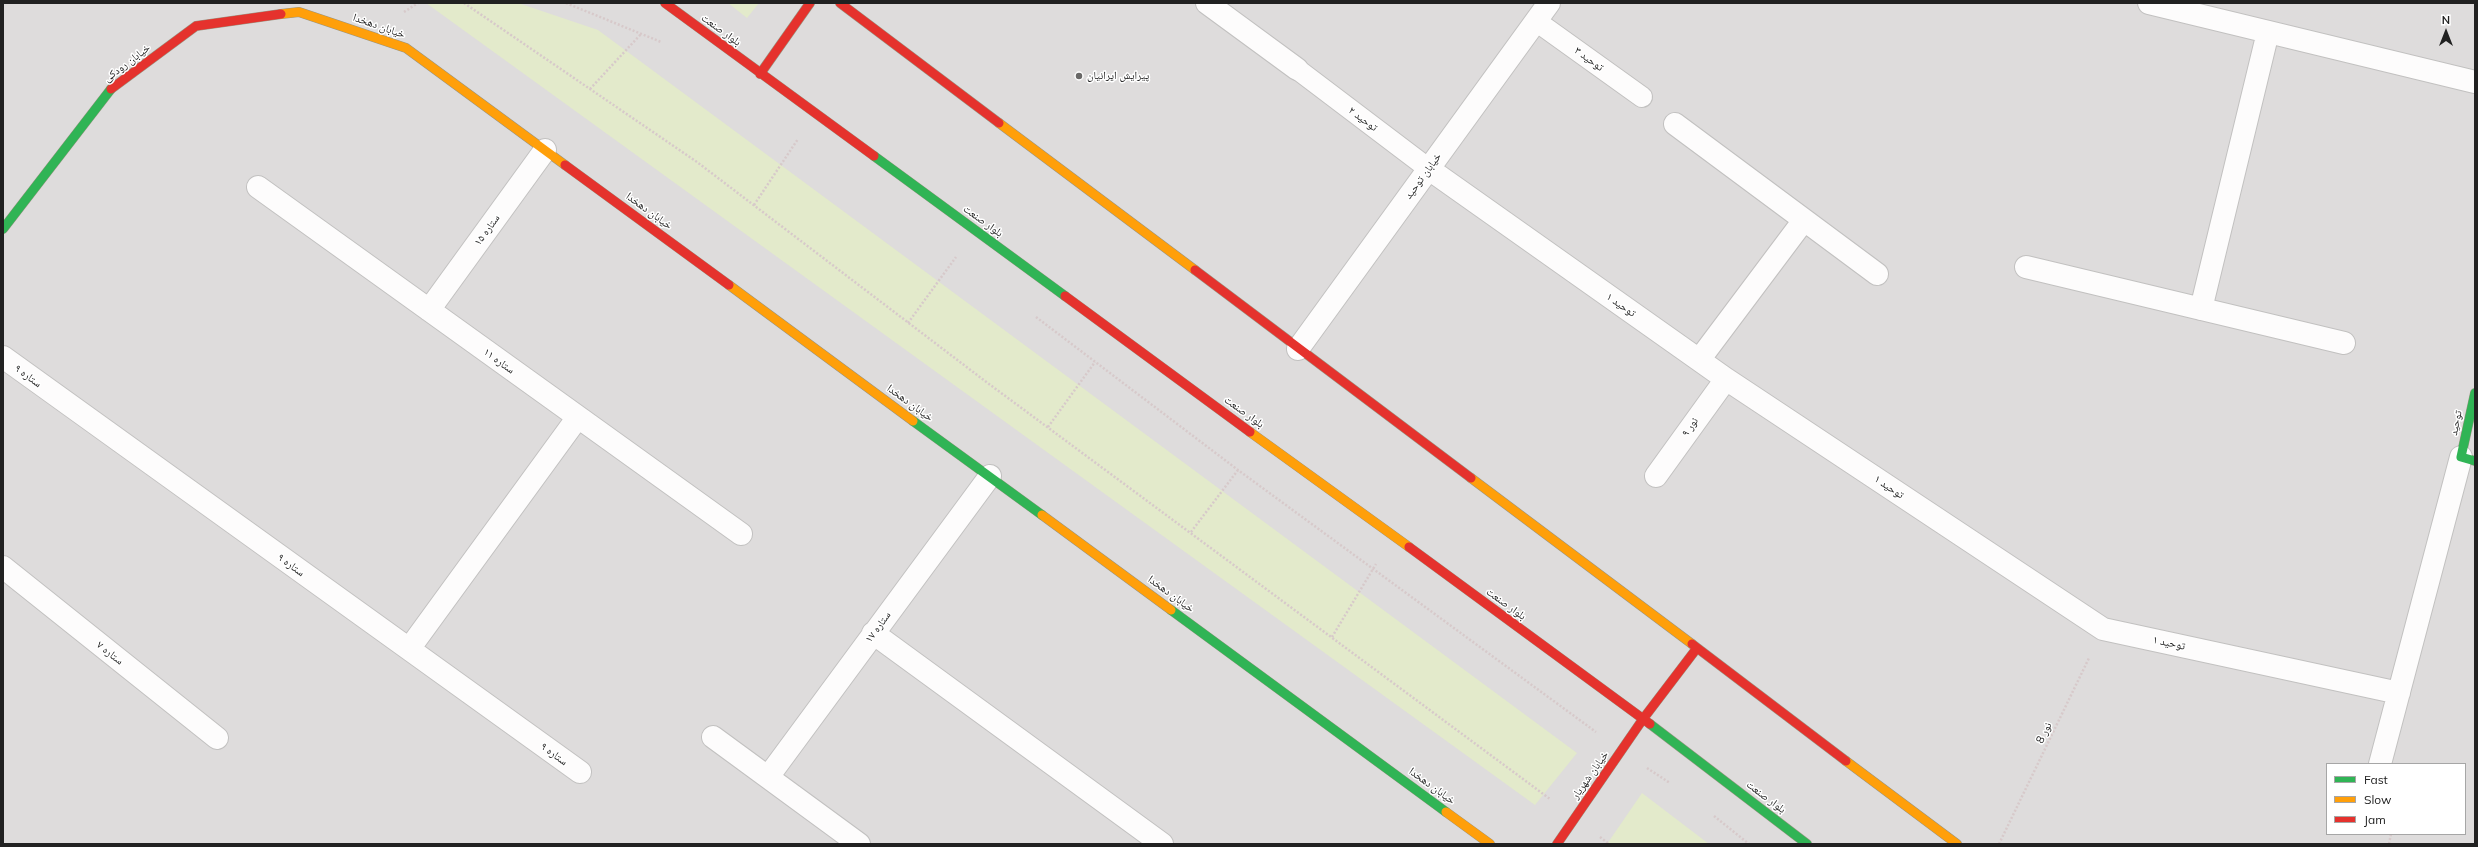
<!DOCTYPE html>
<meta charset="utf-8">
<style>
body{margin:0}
#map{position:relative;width:2478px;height:847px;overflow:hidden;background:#efecea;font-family:Mulish,sans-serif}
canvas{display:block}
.frame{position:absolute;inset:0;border:4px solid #212121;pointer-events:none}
.legend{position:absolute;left:2326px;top:763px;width:140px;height:72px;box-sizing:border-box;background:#fff;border:1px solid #a6a6a6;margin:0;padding:5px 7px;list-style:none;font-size:12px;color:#212121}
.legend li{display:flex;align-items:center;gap:8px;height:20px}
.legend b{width:20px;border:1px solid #a6a6a6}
.north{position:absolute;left:2426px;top:12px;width:40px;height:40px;-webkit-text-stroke:3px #fff;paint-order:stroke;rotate:0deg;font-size:11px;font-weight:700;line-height:16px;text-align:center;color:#212121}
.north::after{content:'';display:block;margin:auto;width:14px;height:18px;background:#212121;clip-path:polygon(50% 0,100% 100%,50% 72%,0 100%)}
</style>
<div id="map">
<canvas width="2478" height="847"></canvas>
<div class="frame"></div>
<ul class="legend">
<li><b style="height:5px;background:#30b455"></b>Fast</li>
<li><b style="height:5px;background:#ff9f0a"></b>Slow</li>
<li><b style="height:5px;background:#e5322d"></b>Jam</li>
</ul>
<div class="north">N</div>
</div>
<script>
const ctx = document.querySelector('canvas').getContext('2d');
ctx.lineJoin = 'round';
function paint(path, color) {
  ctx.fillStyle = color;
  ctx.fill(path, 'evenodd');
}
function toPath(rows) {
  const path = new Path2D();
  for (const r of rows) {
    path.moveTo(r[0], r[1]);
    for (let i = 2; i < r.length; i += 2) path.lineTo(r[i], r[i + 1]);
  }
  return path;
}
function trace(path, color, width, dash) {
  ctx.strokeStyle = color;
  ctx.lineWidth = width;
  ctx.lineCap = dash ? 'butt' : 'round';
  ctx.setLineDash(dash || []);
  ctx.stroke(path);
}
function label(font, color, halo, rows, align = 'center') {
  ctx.font = font + ' Mulish,"Noto Naskh Arabic",sans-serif';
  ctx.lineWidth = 3;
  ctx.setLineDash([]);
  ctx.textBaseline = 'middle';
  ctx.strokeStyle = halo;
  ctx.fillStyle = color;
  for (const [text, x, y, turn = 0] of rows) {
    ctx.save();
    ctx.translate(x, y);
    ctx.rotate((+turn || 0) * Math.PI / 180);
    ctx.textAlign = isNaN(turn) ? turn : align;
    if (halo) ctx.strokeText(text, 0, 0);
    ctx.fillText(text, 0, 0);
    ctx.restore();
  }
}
paint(toPath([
 [3,3,2475,3,2475,844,3,844],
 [2327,764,2465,764,2465,834,2327,834]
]), '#dedcdc');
paint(toPath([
 [426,3,518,3,598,30,1577,753,1535,805],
 [728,3,759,3,747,18],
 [1642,793,1709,844,1607,844]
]), '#e3eacb');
const lane = toPath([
 [1536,21,1642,97],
 [1297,69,1429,169]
]);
const street = toPath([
 [1207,3,1297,69],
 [2149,3,2475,82],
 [1675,124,1877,274],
 [1429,169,1726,379,2103,629,2399,693],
 [258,187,741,534],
 [2026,267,2344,343],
 [2201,309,2268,32],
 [429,310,545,150],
 [1298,349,1549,3],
 [3,357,580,772],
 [1699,360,1804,220],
 [1656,476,1726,379],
 [3,567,217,738],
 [873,633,1162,844],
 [409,649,578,417],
 [713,737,859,844],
 [2380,764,2461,457],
 [768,777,990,476]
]);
const fast = toPath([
 [874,156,1065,296],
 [3,229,111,89],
 [2475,393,2461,457,2475,461],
 [913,421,1042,515],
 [1171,610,1446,812],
 [1650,724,1807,844]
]);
const slow = toPath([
 [281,14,299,12,406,48,565,165],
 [999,123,1195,270],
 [729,285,913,421],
 [1250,432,1409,547],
 [1471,478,1692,644],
 [1042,515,1171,610],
 [1846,761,1957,844],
 [1446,812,1490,844]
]);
const jam = toPath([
 [665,3,874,156],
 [840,3,999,123],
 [760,74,810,3],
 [111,89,196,26,281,14],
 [565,165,729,285],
 [1195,270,1471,478],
 [1065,296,1250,432],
 [1409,547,1650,724],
 [1692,644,1846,761],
 [1557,844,1643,719,1697,648]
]);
trace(lane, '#c2c1c0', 22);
trace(street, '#c2c1c0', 24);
trace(fast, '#999582', 10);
trace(slow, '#999582', 10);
trace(jam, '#999582', 10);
trace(toPath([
 [464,3,697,162,985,381,1550,799],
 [566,3,661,42],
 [404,12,418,3],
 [590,89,641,34],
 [754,205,798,139],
 [1036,317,1238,470,1596,732],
 [908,323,956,257],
 [1048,427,1095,362],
 [1191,532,1238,470],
 [1332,637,1376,564],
 [1647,768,1670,783],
 [1714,816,1749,844],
 [1600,837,1609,844],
 [1999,844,2089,658],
 [2389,844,2391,834]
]), '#d7c9ca', 2.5, [2, 2]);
trace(lane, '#fdfcfc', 20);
trace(street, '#fdfcfc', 22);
trace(fast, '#30b455', 9);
trace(slow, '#ff9f0a', 9);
trace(jam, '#e5322d', 9);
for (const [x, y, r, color] of [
 [1079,76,4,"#696867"]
]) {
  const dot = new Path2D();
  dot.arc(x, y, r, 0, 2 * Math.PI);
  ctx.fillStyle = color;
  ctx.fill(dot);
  trace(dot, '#fff', 1.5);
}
label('11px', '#212121', '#fff', [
 ["خیابان دهخدا",379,26,19],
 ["بلوار صنعت",721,30,36],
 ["توحید ۳",1589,59,36],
 ["خیابان رودکی",127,63,-37],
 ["توحید ۲",1363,119,37],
 ["خیابان توحید",1423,176,-54],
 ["خیابان دهخدا",649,211,36],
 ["بلوار صنعت",983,221,36],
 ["ستاره ۱۵",487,230,-54],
 ["توحید ۱",1621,305,35],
 ["ستاره ۱۱",499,361,36],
 ["ستاره ۹",28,376,36],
 ["خیابان دهخدا",910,403,36],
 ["بلوار صنعت",1244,412,36],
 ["توحید",2456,423,-78],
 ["نور ۹",1690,427,-55],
 ["توحید ۱",1889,487,34],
 ["ستاره ۹",291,565,36],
 ["خیابان دهخدا",1171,594,36],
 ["بلوار صنعت",1506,604,36],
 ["ستاره ۱۷",878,627,-54],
 ["توحید ۱",2169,643,12],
 ["ستاره ۷",110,653,39],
 ["نور 8",2044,733,-64],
 ["ستاره ۹",554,754,36],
 ["خیابان شهریار",1590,775,-55],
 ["خیابان دهخدا",1432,786,36],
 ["بلوار صنعت",1766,797,37]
]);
label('11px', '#212121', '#fff', [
 ["پیرایش ایرانیان",1087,76]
], 'left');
</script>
